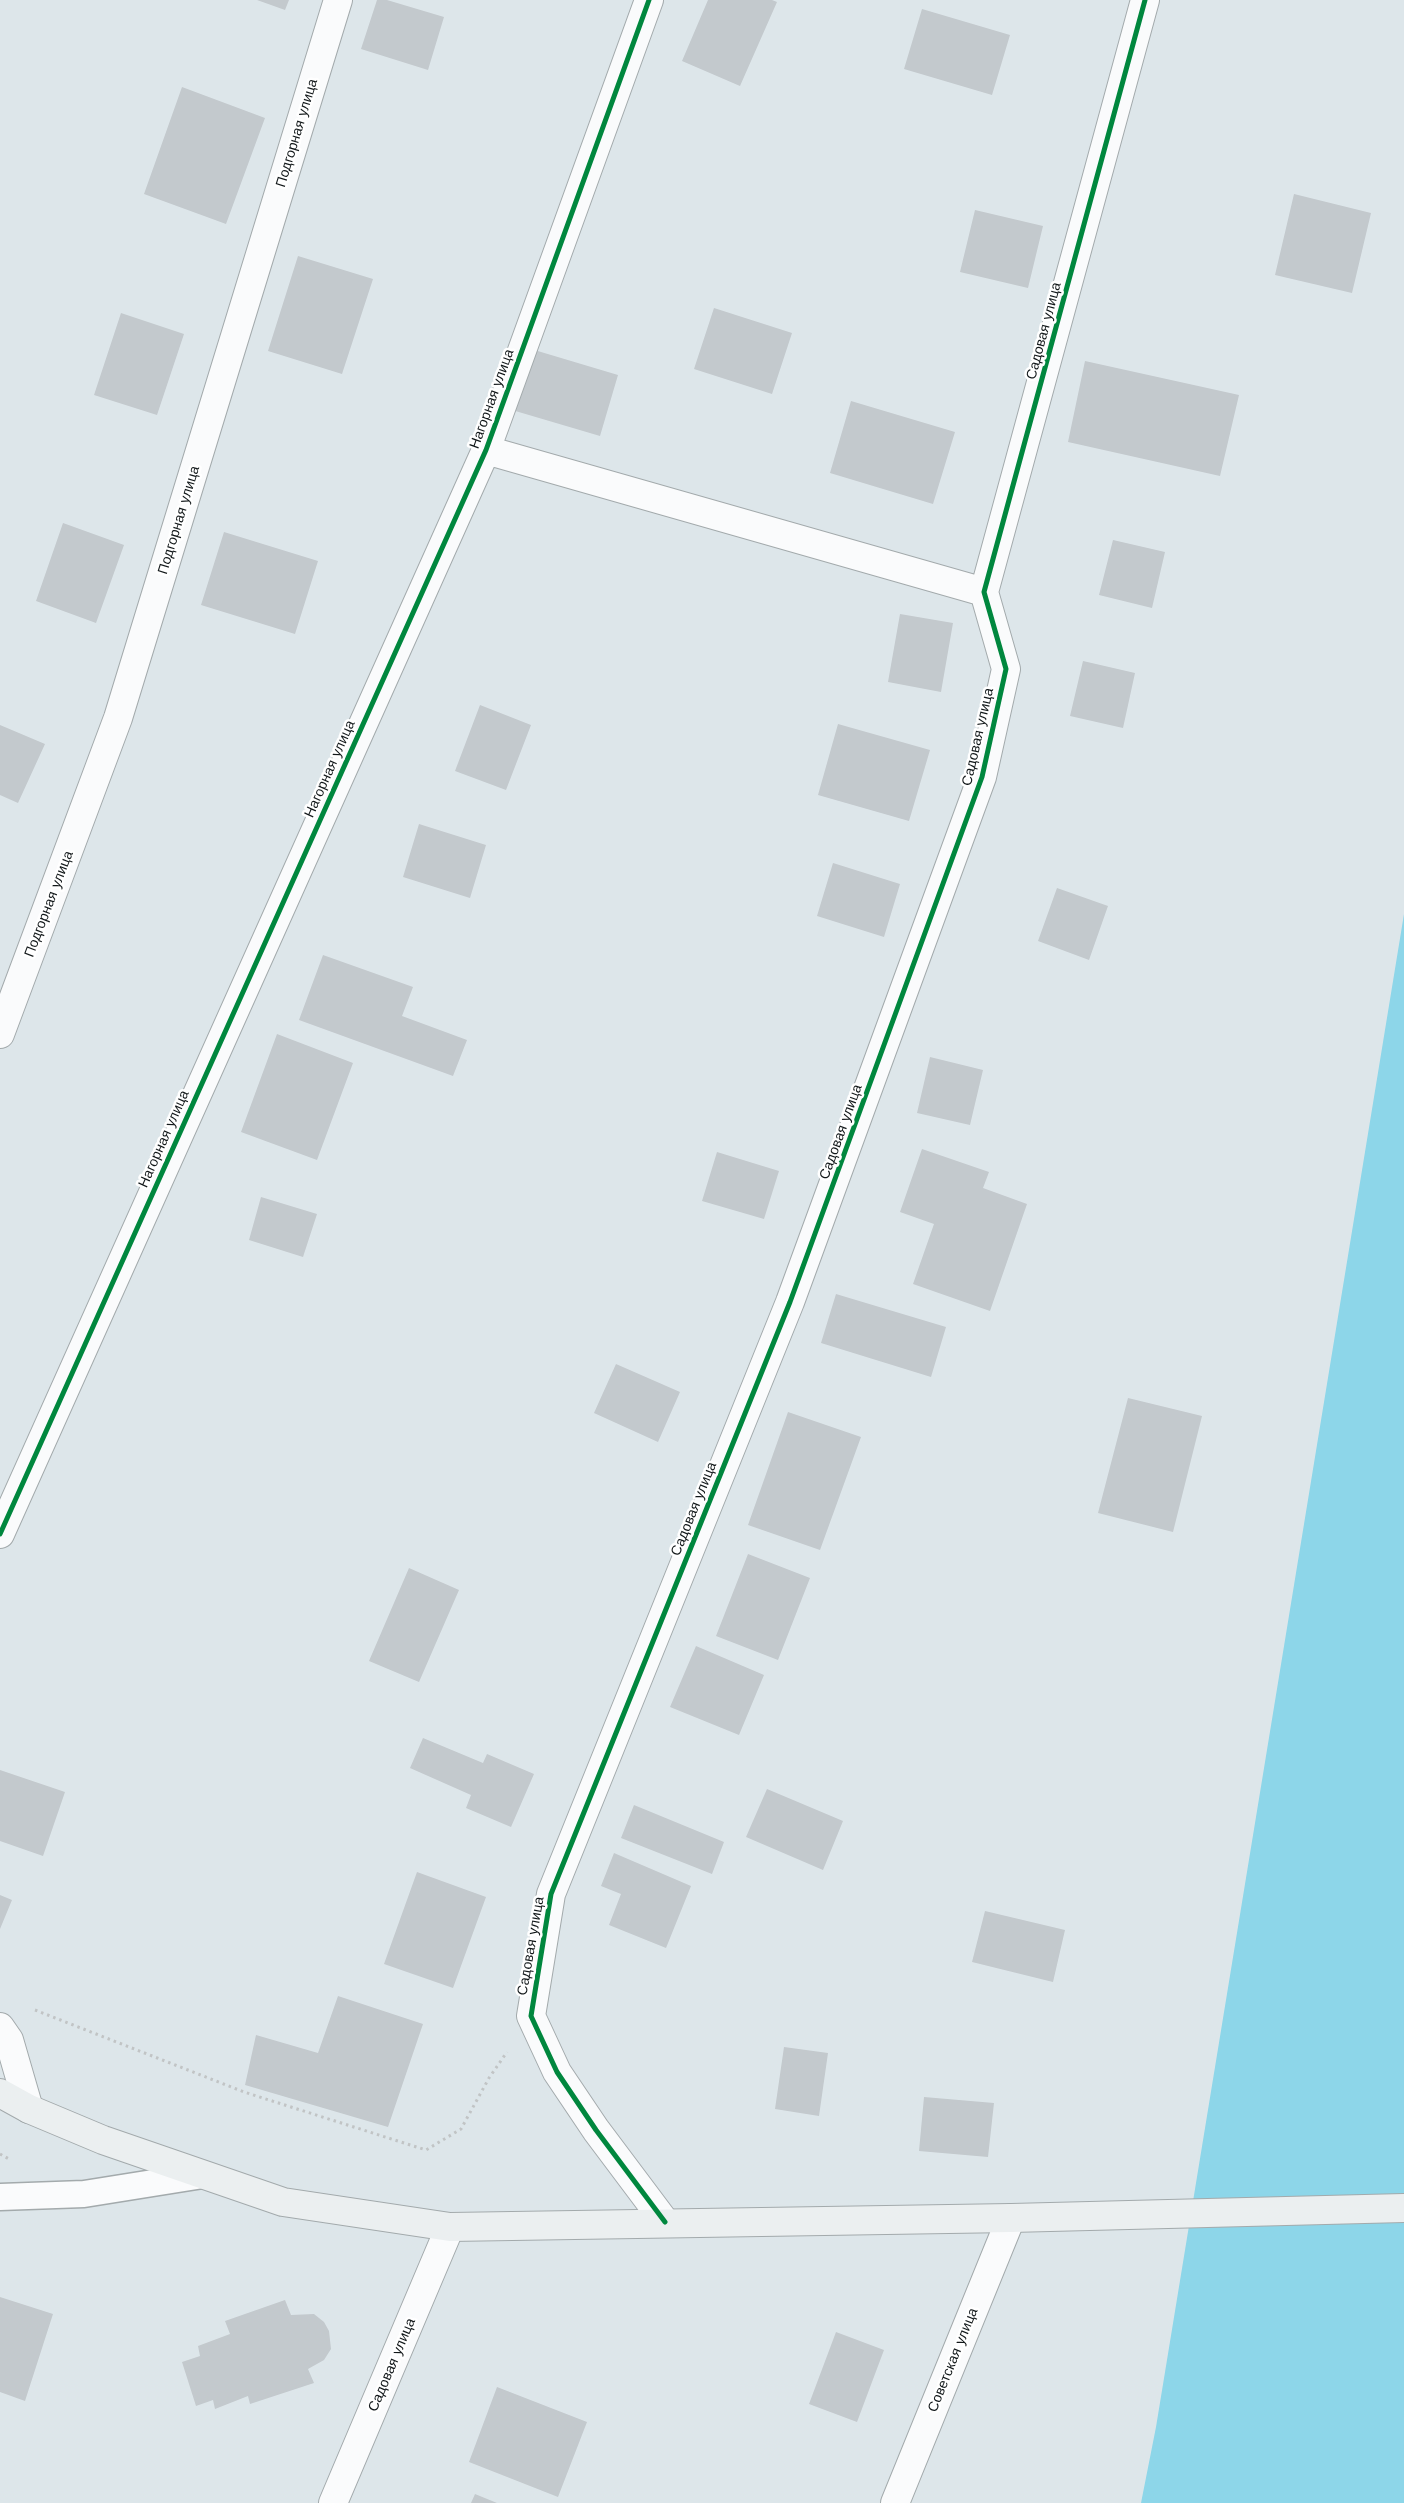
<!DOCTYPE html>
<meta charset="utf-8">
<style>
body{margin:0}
canvas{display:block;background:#dde6ea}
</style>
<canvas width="1404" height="2503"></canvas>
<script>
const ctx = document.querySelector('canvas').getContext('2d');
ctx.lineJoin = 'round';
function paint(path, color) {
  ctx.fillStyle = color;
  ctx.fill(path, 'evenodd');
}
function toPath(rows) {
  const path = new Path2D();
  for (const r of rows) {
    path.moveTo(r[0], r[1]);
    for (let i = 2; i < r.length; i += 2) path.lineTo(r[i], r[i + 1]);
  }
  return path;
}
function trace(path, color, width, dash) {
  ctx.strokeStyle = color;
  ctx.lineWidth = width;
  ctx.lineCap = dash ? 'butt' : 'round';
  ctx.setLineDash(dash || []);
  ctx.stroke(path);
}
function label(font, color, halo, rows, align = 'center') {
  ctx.font = font + ' "Work Sans",sans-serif';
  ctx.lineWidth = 5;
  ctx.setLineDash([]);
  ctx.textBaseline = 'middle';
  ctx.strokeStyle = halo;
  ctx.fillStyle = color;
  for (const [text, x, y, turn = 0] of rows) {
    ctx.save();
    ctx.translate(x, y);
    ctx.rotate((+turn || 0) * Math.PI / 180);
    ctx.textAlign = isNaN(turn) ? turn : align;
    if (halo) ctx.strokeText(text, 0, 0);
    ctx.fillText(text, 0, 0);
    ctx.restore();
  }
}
paint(toPath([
 [1404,914,1404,2503,1141,2503,1156,2427]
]), '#8dd6e9');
paint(toPath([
 [257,0,289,0,285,10],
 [377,0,387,0,444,17,428,70,361,49],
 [708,0,772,0,777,2,740,86,682,61],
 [922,9,1010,35,992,95,904,69],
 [182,87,265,118,226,224,144,194],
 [1294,194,1371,213,1352,293,1275,275],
 [975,210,1043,226,1028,288,960,272],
 [298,256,373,279,342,374,268,351],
 [714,308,792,333,772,394,694,369],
 [121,313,184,334,157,415,94,395],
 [531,349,618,375,600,436,512,410],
 [1085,361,1239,395,1220,476,1068,442],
 [851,401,955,432,933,504,830,473],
 [63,523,124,545,96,623,36,601],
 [224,532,318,561,295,634,201,605],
 [1113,540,1165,552,1152,608,1099,595],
 [900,614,953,623,941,692,888,682],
 [1083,661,1135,673,1123,728,1070,716],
 [480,705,531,725,506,790,455,771],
 [838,724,930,750,909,821,818,795],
 [0,725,45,744,18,803,0,795],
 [419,824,486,845,470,898,403,877],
 [833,863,900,884,884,937,817,916],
 [1057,888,1108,906,1089,960,1038,941],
 [323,955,413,987,402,1016,467,1040,453,1076,299,1020],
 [277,1034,353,1063,317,1160,241,1132],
 [930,1057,983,1070,970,1125,917,1113],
 [922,1149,989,1172,983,1188,1027,1204,990,1311,913,1284,934,1224,900,1212],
 [717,1152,779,1171,764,1219,702,1201],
 [261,1197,317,1214,303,1257,249,1240],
 [836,1294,946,1327,931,1377,821,1343],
 [616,1364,680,1392,658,1442,594,1413],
 [1128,1398,1202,1416,1173,1532,1098,1513],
 [788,1412,861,1437,820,1550,748,1525],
 [748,1554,810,1578,778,1660,716,1636],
 [409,1568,459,1590,419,1682,369,1661],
 [696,1646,764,1675,739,1735,670,1707],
 [423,1738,483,1763,487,1754,534,1774,511,1827,466,1808,471,1795,410,1768],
 [0,1770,65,1792,43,1856,0,1841],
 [767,1789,843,1821,823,1870,746,1837],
 [634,1805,724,1842,712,1874,621,1838],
 [614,1853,691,1886,666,1948,609,1925,621,1894,601,1886],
 [417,1872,486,1897,453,1988,384,1964],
 [0,1895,12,1900,0,1929],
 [985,1911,1065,1930,1053,1982,972,1962],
 [338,1996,423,2024,388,2127,245,2085,256,2035,318,2053],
 [784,2047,828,2053,819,2116,775,2109],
 [924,2097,994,2103,988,2157,919,2151],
 [0,2297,53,2314,25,2401,0,2392],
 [285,2300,291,2315,314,2314,324,2322,329,2331,331,2349,324,2360,308,2369,314,2383,250,2404,248,2396,215,2409,213,2400,196,2406,182,2362,200,2356,198,2346,230,2334,225,2321],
 [836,2332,884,2350,857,2422,809,2404],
 [497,2387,587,2422,558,2497,469,2462],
 [475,2494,497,2503,471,2503]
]), '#c3c9cd');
const lane = toPath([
 [0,2197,84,2194,203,2175]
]);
const street = toPath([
 [486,450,984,592],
 [0,1034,118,718,338,0],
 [0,1534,486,450,649,0],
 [0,2027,9,2040,29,2109],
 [665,2222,596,2130,557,2072,531,2016,551,1894,790,1302,982,777,1006,669,984,592,1145,0],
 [333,2503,450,2227],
 [895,2503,1011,2218]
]);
const secondary = toPath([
 [0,2093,29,2109,103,2140,283,2202,450,2227,1011,2218,1404,2208]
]);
trace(lane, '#a3aaac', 29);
trace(street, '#a3aaac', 30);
trace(secondary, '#a3aaac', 30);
trace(toPath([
 [35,2010,244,2092,426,2150,461,2129,489,2078,507,2052],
 [0,2154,9,2159]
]), '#c1c4c5', 3, [2.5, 4]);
trace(lane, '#fafbfc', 26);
trace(street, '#fafbfc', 28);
trace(secondary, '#ebeff0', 28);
trace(toPath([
 [0,1534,486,450,649,0],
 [665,2222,596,2130,557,2072,531,2016,551,1894,790,1302,982,777,1006,669,984,592,1145,0]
]), '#00873e', 5);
label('14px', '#111719', '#fff', [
 ["Подгорная улица",297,133,-73],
 ["Садовая улица",1044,331,-75],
 ["Нагорная улица",492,399,-70],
 ["Подгорная улица",179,520,-73],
 ["Садовая улица",978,737,-77],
 ["Нагорная улица",330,769,-66],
 ["Подгорная улица",49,904,-69],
 ["Садовая улица",841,1132,-70],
 ["Нагорная улица",164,1139,-66],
 ["Садовая улица",694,1509,-68],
 ["Садовая улица",531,1946,-80],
 ["Советская улица",953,2360,-68],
 ["Садовая улица",392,2365,-67]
]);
</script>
